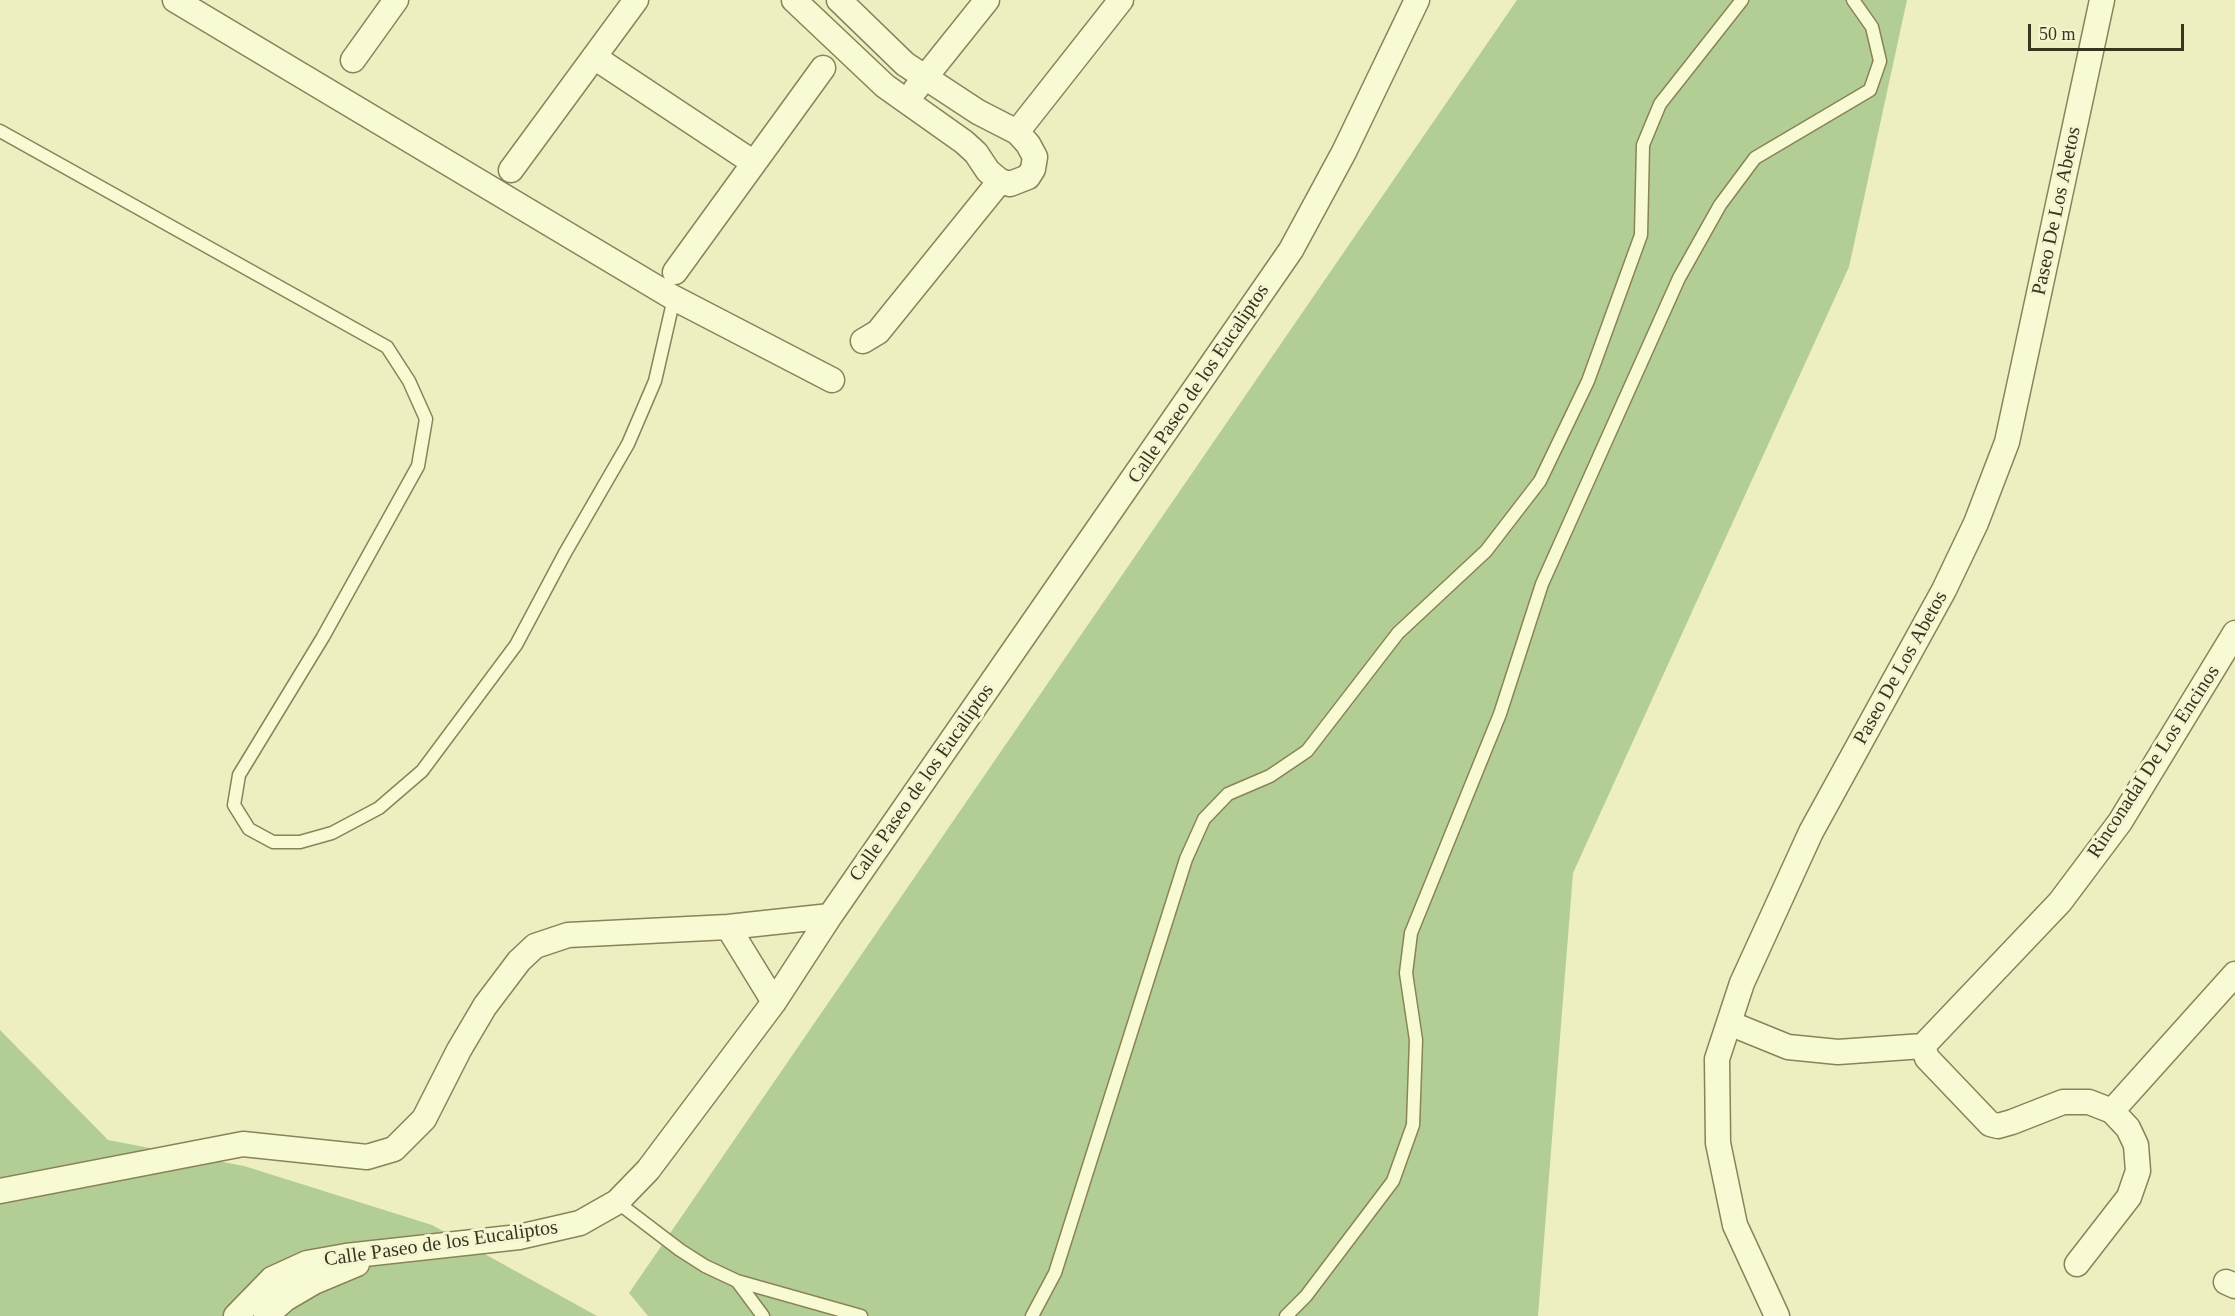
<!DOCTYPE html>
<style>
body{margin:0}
#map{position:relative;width:2235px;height:1316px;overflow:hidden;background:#edefc1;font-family:"Times New Roman",serif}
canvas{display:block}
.scale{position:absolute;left:2028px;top:24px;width:156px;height:27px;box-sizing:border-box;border:3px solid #38341d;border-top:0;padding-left:8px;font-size:18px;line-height:21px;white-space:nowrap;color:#38341d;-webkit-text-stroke:4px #f4f6d1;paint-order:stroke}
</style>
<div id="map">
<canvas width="2235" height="1316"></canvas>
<div class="scale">50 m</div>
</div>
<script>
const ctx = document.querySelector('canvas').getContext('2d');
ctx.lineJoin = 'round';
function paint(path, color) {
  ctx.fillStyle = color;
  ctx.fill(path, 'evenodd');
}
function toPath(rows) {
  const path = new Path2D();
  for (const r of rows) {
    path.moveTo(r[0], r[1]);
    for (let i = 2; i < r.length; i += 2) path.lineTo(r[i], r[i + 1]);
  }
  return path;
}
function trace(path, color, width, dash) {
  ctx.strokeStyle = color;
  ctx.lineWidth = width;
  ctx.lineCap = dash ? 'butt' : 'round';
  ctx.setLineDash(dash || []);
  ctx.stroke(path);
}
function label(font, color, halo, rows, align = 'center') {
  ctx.font = font + ' "Times New Roman",serif';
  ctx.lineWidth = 6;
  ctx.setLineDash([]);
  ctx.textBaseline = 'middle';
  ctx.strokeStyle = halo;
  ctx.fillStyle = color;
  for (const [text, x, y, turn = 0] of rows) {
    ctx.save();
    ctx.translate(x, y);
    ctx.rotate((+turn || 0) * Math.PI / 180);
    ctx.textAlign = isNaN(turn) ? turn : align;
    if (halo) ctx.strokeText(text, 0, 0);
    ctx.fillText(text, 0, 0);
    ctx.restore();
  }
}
paint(toPath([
 [1517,0,1907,0,1849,267,1573,873,1538,1316,648,1316,629,1293],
 [0,1030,108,1140,244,1166,432,1225,597,1316,0,1316]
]), '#b3ce94');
const service = toPath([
 [0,131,387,347,409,381,426,419,418,466,323,637,239,775,234,805,249,829,273,842,300,842,332,833,379,808,422,771,516,645,565,553,628,444,655,381,674,298],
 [617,1202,680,1250,705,1266,737,1281,861,1316],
 [737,1281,763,1316],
 [1032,1316,1055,1273,1186,859,1204,819,1228,794,1270,776,1307,751,1398,633,1486,551,1540,481,1588,381,1641,235,1643,145,1660,104,1742,0],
 [1286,1316,1306,1296,1393,1181,1413,1125,1416,1040,1406,973,1411,933,1500,714,1542,584,1679,278,1720,205,1755,158,1870,90,1880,61,1872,27,1853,0]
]);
const minor = toPath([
 [175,0,674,298,832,380],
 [794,0,885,86,964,142,976,153,988,171,1000,181,1010,184,1028,177,1033,169,1035,157,1028,144,1017,132,978,112,905,64,839,0],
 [594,57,754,163],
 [353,60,396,0],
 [915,90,987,0],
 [1017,132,1121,0],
 [511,170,636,0],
 [675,272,823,68],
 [863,341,878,332,1000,181],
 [728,927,774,1002],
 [1729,1023,1788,1047,1838,1052,1923,1046],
 [1923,1046,2060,902,2120,822,2235,633],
 [1923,1046,1927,1058,1990,1124,1998,1126,2012,1122,2063,1102,2089,1102,2112,1111,2128,1128,2136,1145,2138,1171,2129,1197,2077,1264],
 [2112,1111,2235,974],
 [0,1191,243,1144,367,1157,394,1149,424,1119,459,1050,485,1006,519,961,535,946,568,935,728,927,830,916],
 [2226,1282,2235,1286],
 [236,1316,272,1279,307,1263,346,1256,519,1237,580,1223,617,1202,648,1170,774,1002,830,916,1291,250,1344,152,1417,0],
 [266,1316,285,1299,314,1282,357,1264],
 [1777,1316,1735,1225,1718,1143,1717,1059,1742,983,1811,832,1944,590,1976,523,2007,442,2102,0]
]);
trace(service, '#898358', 15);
trace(minor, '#898358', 27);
trace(service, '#f8fad4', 12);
trace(minor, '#f8fad4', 24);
label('20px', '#38341d', '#f4f6d1', [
 ["Paseo De Los Abetos",2057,211,-78],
 ["Calle Paseo de los Eucaliptos",1199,384,-56],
 ["Paseo De Los Abetos",1901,668,-61],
 ["RinconadaI De Los Encinos",2154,762,-57],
 ["Calle Paseo de los Eucaliptos",922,783,-55],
 ["Calle Paseo de los Eucaliptos",441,1244,-8]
]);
</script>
